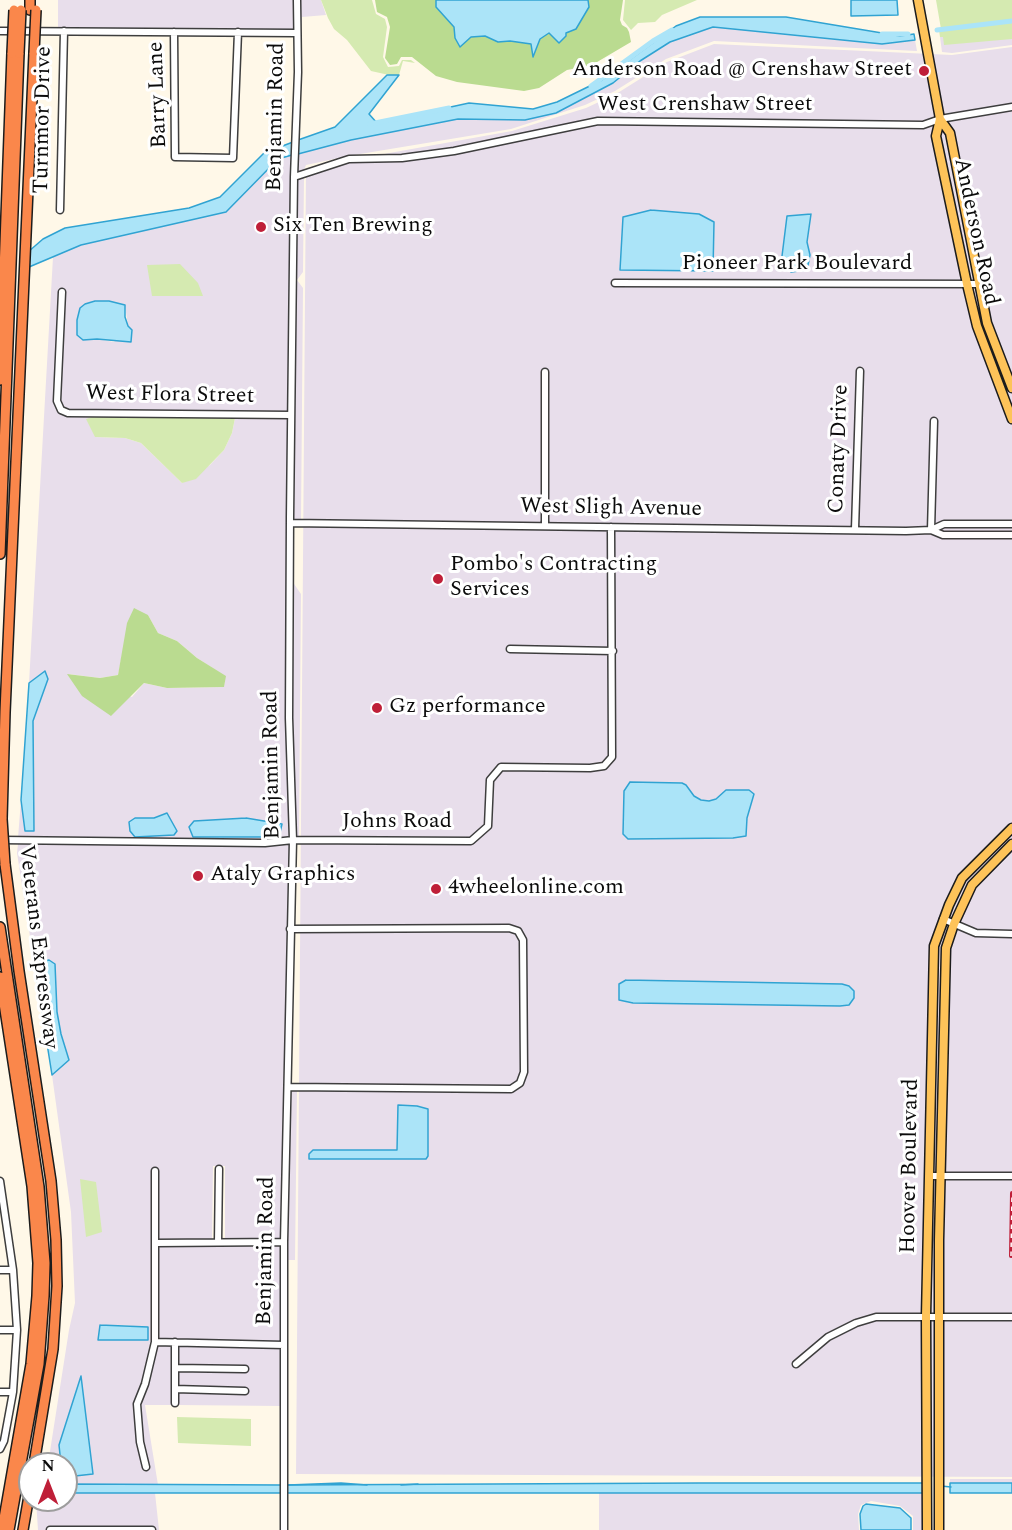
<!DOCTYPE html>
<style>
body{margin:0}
#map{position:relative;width:1012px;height:1530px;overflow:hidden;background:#fff8e8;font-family:Spectral,serif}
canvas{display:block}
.north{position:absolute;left:18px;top:1452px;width:60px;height:60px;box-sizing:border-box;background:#fff;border:2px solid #9d9d9d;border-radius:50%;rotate:0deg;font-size:16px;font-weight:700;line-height:24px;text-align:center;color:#0b0b0b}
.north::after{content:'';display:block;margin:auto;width:21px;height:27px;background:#bf1f38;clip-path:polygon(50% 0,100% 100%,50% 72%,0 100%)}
</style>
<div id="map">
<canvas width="1012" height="1530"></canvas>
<div class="north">N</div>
</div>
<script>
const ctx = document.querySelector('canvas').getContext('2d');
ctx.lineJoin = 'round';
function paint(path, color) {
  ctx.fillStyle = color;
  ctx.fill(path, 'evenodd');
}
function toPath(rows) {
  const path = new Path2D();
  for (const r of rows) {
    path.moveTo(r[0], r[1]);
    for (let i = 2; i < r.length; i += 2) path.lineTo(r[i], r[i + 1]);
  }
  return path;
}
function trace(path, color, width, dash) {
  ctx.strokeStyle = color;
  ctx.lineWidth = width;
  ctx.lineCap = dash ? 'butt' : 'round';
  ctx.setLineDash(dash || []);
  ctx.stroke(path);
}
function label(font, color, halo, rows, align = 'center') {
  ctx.font = font + ' Spectral,serif';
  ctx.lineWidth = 6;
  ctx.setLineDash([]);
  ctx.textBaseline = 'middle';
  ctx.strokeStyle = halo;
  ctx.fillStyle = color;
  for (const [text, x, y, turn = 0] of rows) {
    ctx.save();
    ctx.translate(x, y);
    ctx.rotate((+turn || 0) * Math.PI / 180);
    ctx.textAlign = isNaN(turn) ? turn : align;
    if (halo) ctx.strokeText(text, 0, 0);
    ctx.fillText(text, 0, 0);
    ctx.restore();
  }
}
paint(toPath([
 [58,0,295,0,294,30,58,28],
 [300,0,321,0,326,15,302,17,301,32,299,32],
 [713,27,882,44,915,40,917,51,714,41,666,59,615,91,585,105,511,129,348,156,306,165,304,170,297,172,298,154,351,140,458,119,525,120,613,83,640,61,670,42],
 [1012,28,1012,45,952,53,942,52,940,37],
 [714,44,952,55,1012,47,1012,1477,296,1474,306,168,512,131,586,108,616,94,667,62],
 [292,155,288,412,67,409,63,407,59,400,65,289,60,289,54,401,58,411,66,415,95,416,95,437,125,438,141,443,182,483,210,465,224,450,232,433,235,418,288,418,286,718,290,838,269,840,18,838,21,800,25,831,34,831,33,721,45,672,29,683,53,257,81,245,226,212,278,158],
 [109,301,125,305,128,326,114,342,97,339,83,340,77,320,80,308,85,304],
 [148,615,158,633,177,641,197,658,225,676,224,687,167,688,144,683,132,697,68,674,100,678,118,675,123,650],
 [135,818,154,818,174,835,136,837],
 [246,818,265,823,193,837],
 [304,177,303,272,297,280,303,288,301,520,293,520,297,179],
 [292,581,301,594,299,837,295,837,291,718],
 [18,844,269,846,290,844,281,1239,225,1240,225,1166,213,1166,212,1239,158,1240,157,1169,152,1169,153,1342,143,1382,134,1404,137,1442,144,1471,149,1469,143,1441,139,1405,148,1384,157,1345,172,1346,172,1405,145,1405,158,1485,66,1484,66,1477,93,1474,81,1378,60,1445,61,1464,48,1464,69,1330,75,1303,71,1212,52,1075,69,1060,61,1034,57,1012,55,964,48,960,34,962,17,853],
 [100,1325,120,1325,147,1327,98,1340],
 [291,1090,297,1090,295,1260,287,1260],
 [281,1245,281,1342,158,1339,158,1246],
 [178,1346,281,1348,281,1406,178,1405,178,1393,247,1394,247,1388,178,1386,178,1371,247,1372,248,1366,178,1365],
 [950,1479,1012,1479,1012,1483,950,1483],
 [66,1493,155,1493,159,1530,154,1530,151,1526,48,1526,47,1530,38,1530,36,1500,66,1500],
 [599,1493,923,1493,923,1530,913,1530,913,1516,900,1506,871,1501,861,1505,858,1514,859,1530,599,1530]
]), '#e8deeb');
paint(toPath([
 [321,0,372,0,376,14,385,19,387,27,383,57,388,67,399,66,402,60,411,60,415,63,403,61,399,75,389,75,371,71,347,40,334,29,328,18],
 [625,0,697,0,662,15,655,22,638,23,631,30,623,20],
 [936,0,1012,0,1012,39,944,45,943,37,940,37,939,30,941,29],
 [180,264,198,283,203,296,152,296,147,265],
 [95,416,235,418,232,433,224,450,196,479,182,483,141,443,125,438,95,437,86,419],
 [80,1179,96,1182,102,1232,86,1237],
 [177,1417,251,1419,251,1446,178,1443]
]), '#d5eab1');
paint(toPath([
 [375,0,623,0,620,20,622,25,627,28,629,32,631,42,592,65,567,70,539,88,524,91,457,82,436,76,412,57,401,57,397,64,390,65,385,58,390,27,387,17,377,12],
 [134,608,148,615,158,633,177,641,197,658,226,676,224,687,167,688,144,683,111,716,82,696,67,674,100,678,118,675,127,623]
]), '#badb90');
const water = toPath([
 [436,0,588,0,589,7,576,29,566,33,566,36,559,43,549,33,540,39,533,57,531,44,510,41,498,42,485,36,471,37,460,47,455,38,454,27,436,7,436,0],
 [851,0,897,0,898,15,851,16,851,0],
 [700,17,786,17,900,36,914,34,915,40,882,44,713,27,670,42,640,61,613,83,556,113,525,120,458,119,351,140,298,154,298,140,335,127,387,75,399,75,369,114,377,123,469,103,533,109,557,102,602,80,676,26,700,17],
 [293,142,292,155,278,159,226,212,81,245,29,267,28,252,43,239,65,228,189,208,220,197,264,153,293,142],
 [651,210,699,214,714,222,713,271,620,270,623,217,651,210],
 [811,214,807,242,810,255,807,270,791,272,781,264,787,216,811,214],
 [95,301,109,301,125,305,125,317,128,326,132,330,131,342,97,339,83,340,77,335,77,320,80,308,85,304,95,301],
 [45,671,48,679,33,721,34,831,25,831,21,800,29,683,45,671],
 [630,782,682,783,686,785,694,796,701,800,709,801,716,799,726,790,749,790,754,794,747,818,746,836,733,838,628,839,623,834,624,791,630,782],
 [167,813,177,831,174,835,135,837,130,831,129,822,135,818,154,818,167,813],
 [246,818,282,824,279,837,193,837,189,827,194,821,246,818],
 [49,960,55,964,57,1012,61,1034,69,1060,52,1075,34,962,49,960],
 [626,980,842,984,849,986,854,991,854,998,849,1005,840,1006,633,1003,619,1000,619,984,626,980],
 [398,1105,417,1106,428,1109,428,1156,426,1159,309,1159,309,1154,313,1150,397,1150,398,1105],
 [100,1325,148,1327,148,1340,98,1340,100,1325],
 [81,1376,93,1474,66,1477,66,1464,61,1464,59,1445,81,1376],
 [699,1483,923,1483,923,1493,287,1493,287,1485,699,1483],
 [950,1483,1012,1483,1012,1493,950,1493,950,1483],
 [66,1484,281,1485,281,1493,66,1493,66,1484],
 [866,1504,900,1508,911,1518,911,1530,861,1530,860,1514,863,1506,866,1504]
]);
paint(water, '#abe4f8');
trace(water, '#30a3d2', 1.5);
trace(toPath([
 [288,1485,341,1483,367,1485],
 [401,1485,418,1484],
 [941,1486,951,1487]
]), '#30a3d2', 1.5);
trace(toPath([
 [937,30,1012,21],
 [882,34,908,34],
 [591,86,653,41,672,30],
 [370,124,449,108]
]), '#abe4f8', 5);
const minor = toPath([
 [0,31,296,33],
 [174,32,175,157,233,158,238,32],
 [294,177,349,159,402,158,454,151,598,121,923,125,940,119,1012,107],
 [60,210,64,31],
 [615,283,979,284],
 [62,292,57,401,61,410,68,413,291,415],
 [545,372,545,526],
 [290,523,906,531,931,530,944,524,1012,524],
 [855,529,860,371],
 [931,530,934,421],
 [931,530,943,535,1012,535],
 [510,649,613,651],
 [1,840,265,843,293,840,471,841,488,826,490,780,501,767,590,768,604,766,612,757,611,527],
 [943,919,976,933,1012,934],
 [288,1087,511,1089,520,1083,524,1072,523,940,518,931,509,928,290,929],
 [929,1176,1012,1176],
 [0,1181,13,1270,17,1330,13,1392,4,1441,0,1449],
 [218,1242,219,1169],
 [155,1243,284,1242],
 [0,1270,13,1270],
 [0,1330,17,1330],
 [155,1342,284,1345],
 [796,1364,828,1337,856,1323,876,1317,1012,1317],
 [175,1368,245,1369],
 [175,1389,245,1391],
 [0,1392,13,1392],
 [175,1403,175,1342],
 [146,1467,140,1442,137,1404,145,1384,155,1342,155,1171],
 [50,1530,152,1530],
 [284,1530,284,1242,293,840,289,718,290,517,294,177,298,72,297,0]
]);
const major = toPath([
 [918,0,940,119,936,136,967,284,977,326,1012,419],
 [940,119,950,133,987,323,1012,388],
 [927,1530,926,1316,934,946,949,905,962,878,1012,828],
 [939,1530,939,1240,946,948,954,924,972,885,1012,844]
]);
const highway = toPath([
 [30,10,30,0],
 [0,380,12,53],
 [0,554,19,53],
 [2,819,5,712,34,53],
 [5,864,19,971,51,1181,56,1240,57,1286,53,1349,34,1464],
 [0,927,39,1187,45,1263,44,1296,39,1364,9,1530],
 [0,977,32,1186,38,1263,37,1296,31,1364,2,1530],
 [23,1530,30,1490]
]);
trace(minor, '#3e3e3e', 9);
trace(major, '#1c1c1c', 11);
trace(highway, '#1c1c1c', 12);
trace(minor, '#fff', 6);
trace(major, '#fec359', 8);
trace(highway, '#fa874b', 9);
const rail = toPath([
 [1011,1256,1012,1193]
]);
trace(rail, '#bf1f38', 4);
trace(rail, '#fff', 1.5, [4.5]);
const highwayBridge = toPath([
 [12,53,14,10],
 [19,53,21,10],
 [34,53,36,10],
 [2,819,5,864]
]);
trace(highwayBridge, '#1c1c1c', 12, []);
trace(highwayBridge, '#fa874b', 9);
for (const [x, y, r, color] of [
 [924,71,6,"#bf1f38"],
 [261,227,6,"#bf1f38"],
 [438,579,6,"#bf1f38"],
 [377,708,6,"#bf1f38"],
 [198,876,6,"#bf1f38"],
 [436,889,6,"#bf1f38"]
]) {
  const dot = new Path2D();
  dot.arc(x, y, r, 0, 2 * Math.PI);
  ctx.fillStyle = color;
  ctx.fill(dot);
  trace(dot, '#fff', 2);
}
label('22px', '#0b0b0b', '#fff', [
 ["Anderson Road @ Crenshaw Street",912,71,"right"],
 ["Six Ten Brewing",273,227],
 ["Pombo's Contracting",450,566],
 ["Services",450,591],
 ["Gz performance",389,708],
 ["Ataly Graphics",210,876],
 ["4wheelonline.com",448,889]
], 'left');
label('22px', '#0b0b0b', '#fff', [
 ["Barry Lane",159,95,-92],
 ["West Crenshaw Street",705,106],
 ["Benjamin Road",277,117,-89],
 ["Turnmor Drive",44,120,-89],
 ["Anderson Road",975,232,78],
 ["Pioneer Park Boulevard",797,265],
 ["West Flora Street",170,396,1],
 ["Conaty Drive",840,449,-88],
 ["West Sligh Avenue",611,509,1],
 ["Benjamin Road",273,765,-91],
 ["Johns Road",397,823],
 ["Veterans Expressway",37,947,83],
 ["Hoover Boulevard",911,1166,-89],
 ["Benjamin Road",267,1251,-89]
]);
</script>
